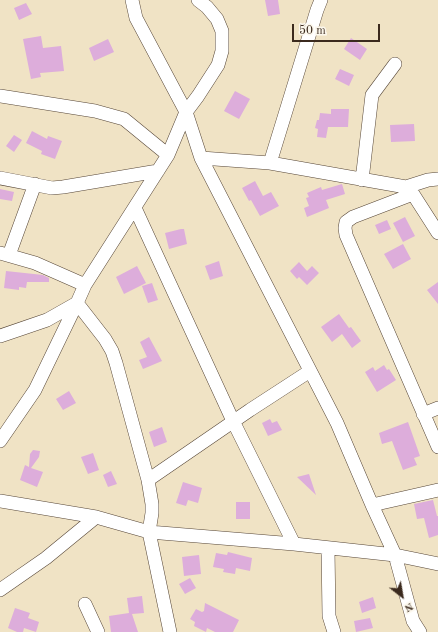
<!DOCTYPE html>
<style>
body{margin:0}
#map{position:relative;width:438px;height:632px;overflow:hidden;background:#f0e3c5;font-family:"Old Standard TT",serif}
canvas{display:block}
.north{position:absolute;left:382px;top:576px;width:40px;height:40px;-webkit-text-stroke:3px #fbf7ec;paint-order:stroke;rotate:149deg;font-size:11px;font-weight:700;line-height:16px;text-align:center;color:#3b2a1e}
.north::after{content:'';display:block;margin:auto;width:14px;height:18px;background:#3b2a1e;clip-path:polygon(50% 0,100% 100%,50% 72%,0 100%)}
.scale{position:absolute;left:292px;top:24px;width:88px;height:18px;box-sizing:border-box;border:2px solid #3b2a1e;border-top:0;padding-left:5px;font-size:12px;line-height:14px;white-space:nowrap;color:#3b2a1e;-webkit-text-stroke:3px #fbf7ec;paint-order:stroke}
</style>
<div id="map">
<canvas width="438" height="632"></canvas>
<div class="north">N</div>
<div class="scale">50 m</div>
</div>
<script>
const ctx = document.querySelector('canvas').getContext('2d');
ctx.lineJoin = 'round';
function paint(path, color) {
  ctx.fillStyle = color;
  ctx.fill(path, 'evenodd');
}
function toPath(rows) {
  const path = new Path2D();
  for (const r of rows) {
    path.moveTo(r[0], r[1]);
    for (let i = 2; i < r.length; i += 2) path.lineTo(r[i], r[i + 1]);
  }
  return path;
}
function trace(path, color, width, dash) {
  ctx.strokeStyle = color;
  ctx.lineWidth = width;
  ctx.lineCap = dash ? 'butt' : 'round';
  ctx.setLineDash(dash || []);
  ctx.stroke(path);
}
paint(toPath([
 [265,0,278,0,280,14,268,16],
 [26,3,32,14,19,20,14,8],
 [41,36,43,48,61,46,64,71,40,73,41,77,31,79,23,39],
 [351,38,367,49,360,60,344,49],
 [108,39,114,52,94,61,89,48],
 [340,69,354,75,349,86,335,79],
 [235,91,250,99,239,119,224,111],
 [331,109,349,109,348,127,328,127,326,138,317,137,318,129,315,128,317,120,319,120,320,113,331,114],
 [414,124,415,141,391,142,390,125],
 [32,131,47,139,48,136,62,141,55,159,41,154,42,151,26,143],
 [14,135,22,140,14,152,6,146],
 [255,181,263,196,271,192,279,206,260,216,251,200,249,201,242,188],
 [342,184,345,194,326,200,329,208,307,217,304,208,309,206,306,198,309,197,307,193,321,187,322,190],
 [0,189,14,192,12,201,0,199],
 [405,217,415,236,403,242,393,223],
 [387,220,391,229,379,234,375,225],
 [181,229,184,229,187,244,169,249,165,233],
 [403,244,411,259,393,269,384,254],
 [219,261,223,276,210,280,205,266],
 [299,262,307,271,312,266,319,273,307,285,299,277,297,279,290,271],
 [137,266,146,283,124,294,116,277],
 [6,271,43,275,49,278,49,282,27,282,26,288,19,287,19,290,4,288],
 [438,282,438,304,427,290],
 [152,283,158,300,148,303,142,286],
 [339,314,349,328,351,327,361,341,352,348,342,334,332,342,321,327],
 [149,337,162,361,143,369,139,360,147,357,140,342],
 [384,365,387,370,389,369,396,380,377,392,365,372,373,367,375,371],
 [69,391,76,403,63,410,56,399],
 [270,419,272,423,277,421,282,430,268,436,262,423],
 [408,422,420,456,414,458,417,465,403,470,392,441,382,444,379,433],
 [162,427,167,442,154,447,149,432],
 [33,450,40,451,39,457,31,468,43,472,37,487,20,480,25,465,29,467,30,454],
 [93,453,99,470,88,474,81,457],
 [111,471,117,484,108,487,103,475],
 [309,474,316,495,297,477],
 [183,482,202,488,198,503,188,500,186,506,176,503],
 [433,500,437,516,438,516,438,535,429,538,424,518,417,519,414,504],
 [236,502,250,502,250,519,236,519],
 [228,552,252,558,250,571,236,568,235,574,223,572,224,569,213,567,216,553,227,555],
 [199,555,201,574,184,576,182,557],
 [190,578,196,588,185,594,179,584],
 [142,596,144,613,132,614,138,632,111,632,109,616,129,613,127,598],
 [373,597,376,608,362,613,359,602],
 [205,603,239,620,233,632,215,632,207,628,206,632,194,626,195,622,190,619,196,609,202,612,204,611],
 [15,608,30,613,28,618,39,622,36,632,24,628,23,632,17,632,8,628],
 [370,618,373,628,356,632,354,621]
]), '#ddaddb');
const minor = toPath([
 [132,0,136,18,186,112,201,158,337,423,372,505,395,555,413,621,420,632],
 [0,96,95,111,124,119,168,155],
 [201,158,270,163,406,187,428,180,438,179],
 [270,163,317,10,321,0],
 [0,178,52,188,63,187,158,171],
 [362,180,372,95,395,64],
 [407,189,413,194,438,233],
 [413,194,353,217,346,222,345,228,346,235,438,447],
 [135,208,233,421,294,544],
 [0,253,35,263,85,285],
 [9,255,35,184],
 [0,336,47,320,77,303,85,285,168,155,186,112,198,96,218,65,222,51,222,31,217,19,207,7,198,0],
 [423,414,438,408],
 [0,441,35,390,77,303,105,339,112,351,116,363,148,480,152,504,152,513,149,532,170,632],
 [148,480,250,410,310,371],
 [0,501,96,517,149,532,294,544,395,555,438,564],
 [372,505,438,490],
 [328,549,329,616,334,632],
 [0,590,46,558,96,517],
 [85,604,98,632]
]);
trace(minor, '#564637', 14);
trace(minor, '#fff', 13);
</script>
